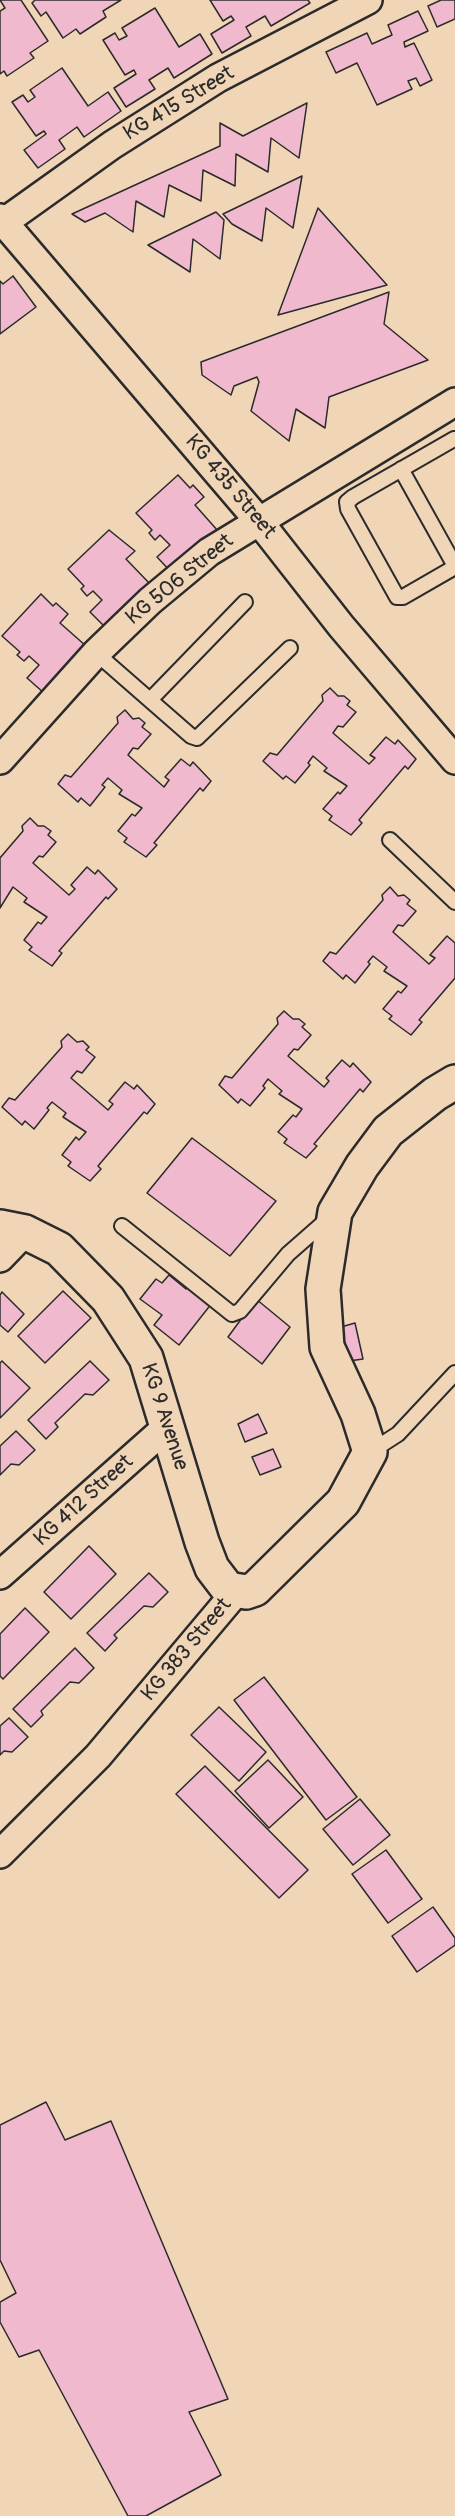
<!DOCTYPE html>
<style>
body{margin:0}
canvas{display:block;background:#f0d5b7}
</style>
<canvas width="455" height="2516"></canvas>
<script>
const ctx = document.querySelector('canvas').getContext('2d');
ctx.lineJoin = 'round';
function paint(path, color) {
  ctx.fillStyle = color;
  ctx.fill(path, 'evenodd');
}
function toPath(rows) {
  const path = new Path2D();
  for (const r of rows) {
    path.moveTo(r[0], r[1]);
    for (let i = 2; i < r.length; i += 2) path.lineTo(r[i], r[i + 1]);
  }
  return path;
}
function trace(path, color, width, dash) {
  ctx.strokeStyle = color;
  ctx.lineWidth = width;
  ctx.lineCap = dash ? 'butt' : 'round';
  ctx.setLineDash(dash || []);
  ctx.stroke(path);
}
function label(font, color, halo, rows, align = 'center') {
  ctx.font = font + ' Pangolin,sans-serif';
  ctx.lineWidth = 4.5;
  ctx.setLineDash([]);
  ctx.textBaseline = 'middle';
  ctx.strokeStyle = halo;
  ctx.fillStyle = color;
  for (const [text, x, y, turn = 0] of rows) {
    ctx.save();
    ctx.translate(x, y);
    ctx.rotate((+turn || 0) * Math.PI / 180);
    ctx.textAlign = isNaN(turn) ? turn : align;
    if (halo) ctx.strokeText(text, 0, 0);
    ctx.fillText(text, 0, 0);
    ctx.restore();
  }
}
const building = toPath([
 [0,0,21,0,48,41,30,53,34,58,7,76,4,71,0,74,0,11,5,8,0,0],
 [121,0,103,11,106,17,80,34,76,29,63,38,46,12,41,16,32,3,35,0,121,0],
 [210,0,308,0,310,3,271,26,265,16,246,27,251,36,222,53,211,34,234,20,231,16,223,21,210,0],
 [441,0,455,0,455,19,437,27,428,6,441,0],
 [155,8,179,47,200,34,212,54,174,78,168,68,149,80,155,89,126,107,114,88,136,74,134,70,125,75,103,40,115,33,119,40,127,36,122,28,155,8],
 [418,11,428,31,404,42,405,47,414,43,432,80,420,86,416,78,408,81,412,89,377,105,357,63,336,73,326,52,367,33,372,44,392,35,388,25,418,11],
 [62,68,88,106,108,92,121,111,84,137,77,127,59,140,65,149,38,168,24,150,46,134,44,131,36,136,12,102,23,95,28,102,35,97,30,90,62,68],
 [307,103,299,158,271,138,268,172,236,154,235,186,203,170,201,201,169,185,164,217,136,201,133,232,105,213,85,222,72,214,220,146,220,123,243,136,307,103],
 [302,176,293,228,266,208,262,241,232,224,223,214,302,176],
 [318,208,387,285,278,315,318,208],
 [216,212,224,220,220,259,193,239,190,272,148,245,216,212],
 [13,276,36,307,0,334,0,281,3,284,13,276],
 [389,292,384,324,428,360,329,397,325,428,296,409,289,441,251,411,259,382,257,377,234,386,231,395,202,375,201,362,389,292],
 [178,475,190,488,193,485,204,497,195,505,218,531,172,573,157,557,170,545,160,535,155,540,149,533,152,530,136,513,178,475],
 [109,530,135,551,126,559,151,585,106,628,90,612,102,600,93,591,87,596,81,589,84,586,68,569,109,530],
 [41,594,53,606,56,603,68,614,60,623,86,646,44,693,27,678,39,665,29,656,24,661,17,655,20,652,2,636,41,594],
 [330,688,338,696,344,696,350,701,347,705,356,712,343,727,338,726,333,733,369,764,375,758,370,755,386,737,395,744,398,740,416,759,408,769,405,766,359,820,362,823,351,835,329,820,332,816,323,809,338,792,340,794,347,786,324,771,327,768,313,756,308,763,310,765,295,783,286,776,283,779,263,761,270,753,277,755,323,701,322,695,330,688],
 [125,710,133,719,139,718,145,723,142,727,151,734,138,749,133,748,128,755,164,787,169,780,165,777,181,759,190,766,193,762,211,781,203,791,200,788,154,843,157,845,146,857,124,842,127,838,118,831,132,814,135,816,142,808,119,794,122,790,108,778,102,785,105,787,90,806,81,798,78,802,58,784,65,775,71,777,118,723,117,717,125,710],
 [30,818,38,826,44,826,51,831,48,835,56,842,43,857,39,856,33,863,69,895,75,889,71,885,87,867,95,874,98,870,117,889,108,899,106,897,59,951,62,953,52,966,29,950,32,947,24,940,38,922,41,924,47,917,24,902,27,898,13,887,0,908,0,858,23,831,22,826,30,818],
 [390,887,398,896,404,895,410,900,407,904,416,911,403,926,398,925,393,932,429,964,435,958,430,955,447,936,455,943,455,978,419,1020,422,1022,411,1035,389,1019,392,1016,383,1009,398,991,401,993,407,986,384,971,387,967,373,956,368,962,370,964,355,983,346,975,343,979,323,961,330,952,336,954,383,900,382,895,390,887],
 [284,1011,293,1019,299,1019,305,1024,302,1027,311,1035,298,1050,294,1049,288,1056,324,1087,329,1081,326,1078,342,1060,350,1067,353,1063,371,1082,363,1092,360,1089,314,1144,317,1146,306,1158,284,1143,287,1139,278,1132,293,1115,296,1117,302,1109,279,1094,282,1091,268,1079,263,1086,265,1088,250,1106,241,1099,238,1103,219,1085,225,1076,232,1078,278,1024,277,1018,284,1011],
 [68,1034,77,1042,83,1041,89,1047,86,1050,95,1057,82,1073,77,1071,71,1078,108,1110,113,1104,109,1101,125,1082,134,1089,137,1085,155,1104,147,1114,144,1112,98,1166,101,1169,90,1181,68,1166,71,1162,62,1155,76,1137,79,1140,86,1132,63,1117,66,1113,52,1102,47,1108,49,1110,34,1129,25,1121,22,1125,2,1107,9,1098,15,1100,62,1047,61,1041,68,1034],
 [192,1138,276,1201,230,1256,147,1193,192,1138],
 [169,1275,186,1289,188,1284,212,1303,179,1345,154,1325,162,1315,140,1299,156,1279,162,1283,169,1275],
 [63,1291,91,1318,45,1363,18,1336,63,1291],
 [2,1292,24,1314,8,1332,0,1325,0,1295,2,1292],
 [256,1299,290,1327,262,1364,228,1337,256,1299],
 [355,1323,363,1359,349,1361,341,1327,355,1323],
 [2,1361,30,1388,0,1418,0,1363,2,1361],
 [90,1361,109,1380,93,1395,85,1394,55,1423,58,1427,46,1439,28,1420,90,1361],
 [258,1414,267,1433,245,1442,238,1424,258,1414],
 [16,1431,35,1450,19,1465,11,1464,0,1475,0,1446,16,1431],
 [273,1449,281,1467,260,1475,252,1457,273,1449],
 [89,1546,116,1574,71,1619,44,1592,89,1546],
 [149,1573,168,1592,153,1607,144,1606,114,1635,117,1638,105,1651,87,1633,149,1573],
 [25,1608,49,1632,3,1679,0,1676,0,1634,25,1608],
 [75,1648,94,1668,79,1683,70,1682,41,1711,43,1715,31,1727,13,1709,75,1648],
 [264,1677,357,1797,326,1820,234,1700,264,1677],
 [219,1707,266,1752,239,1781,191,1735,219,1707],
 [9,1718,28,1737,12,1752,4,1751,0,1755,0,1726,9,1718],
 [268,1760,303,1797,269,1828,235,1791,268,1760],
 [205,1766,308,1870,279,1898,176,1794,205,1766],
 [360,1799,390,1835,353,1865,323,1829,360,1799],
 [386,1850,422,1899,388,1923,352,1874,386,1850],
 [433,1907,455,1938,455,1945,417,1972,392,1936,433,1907],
 [46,2102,65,2140,111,2121,228,2399,189,2412,221,2475,146,2516,128,2516,39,2350,19,2357,0,2322,0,2302,16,2293,0,2260,0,2125,46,2102]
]);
paint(building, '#f1b9ce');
trace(building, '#2b2b2b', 1.5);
const service = toPath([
 [454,439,353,497,347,502,348,509,397,597,403,597,455,567],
 [401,469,455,566],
 [96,653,191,736,197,738,290,648],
 [150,700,245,602],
 [390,840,455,902],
 [122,1226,232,1314,240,1311,288,1254,329,1218],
 [370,1452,398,1434,455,1373]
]);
const minor = toPath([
 [0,218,258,520,341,626,455,760],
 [0,225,112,145,218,78,368,0],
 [0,760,96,653,150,601,209,552,455,402],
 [0,1258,25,1232],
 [0,1575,168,1426],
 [0,1854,98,1756,236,1592]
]);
const secondary = toPath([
 [0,1227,25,1232,59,1249,108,1299,146,1358,202,1542,212,1568,228,1589,246,1592,255,1589,343,1502,370,1452,358,1414,327,1347,323,1289,335,1212,362,1166,388,1131,435,1094,455,1082]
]);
trace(service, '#2b2b2b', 18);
trace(minor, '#2b2b2b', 32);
trace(secondary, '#2b2b2b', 38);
trace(service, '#f0d5b7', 14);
trace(minor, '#f0d5b7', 27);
trace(secondary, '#f0d5b7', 33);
label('21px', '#2b2b2b', '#f0d5b7', [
 ["KG 415 Street",179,104,-31],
 ["KG 435 Street",230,487,50],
 ["KG 506 Street",180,580,-39],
 ["KG 9 Avenue",164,1417,72],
 ["KG 412 Street",84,1501,-42],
 ["KG 383 Street",187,1650,-50]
]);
</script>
